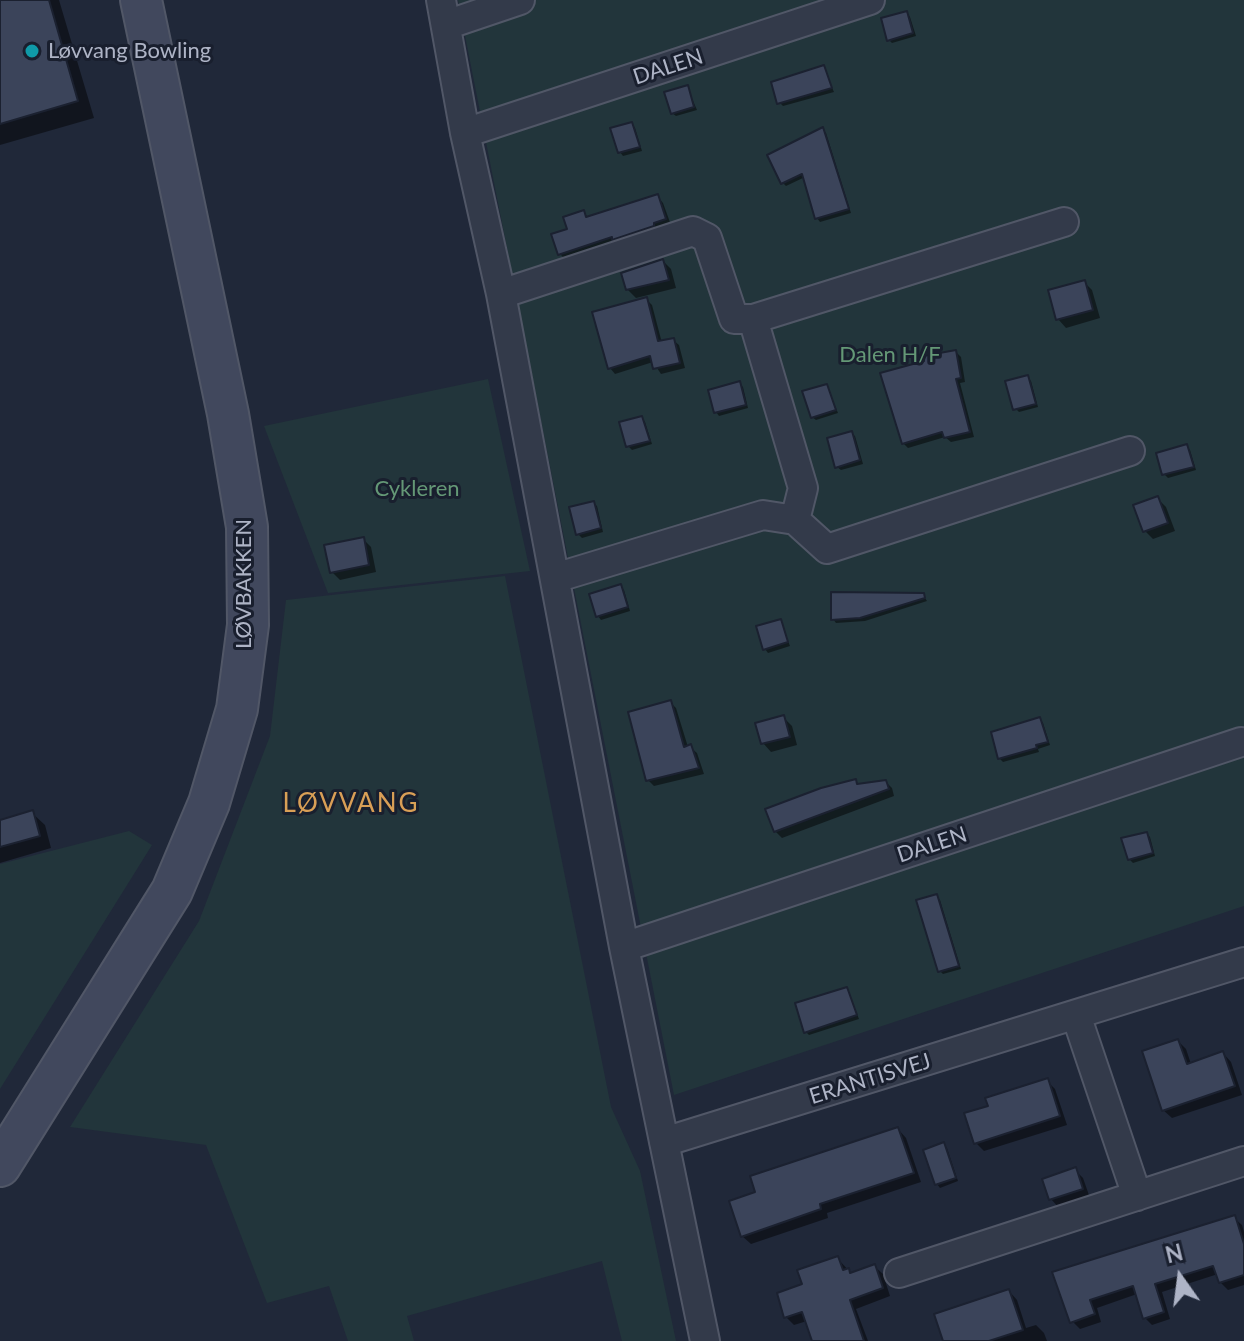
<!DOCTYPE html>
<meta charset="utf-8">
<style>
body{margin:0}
#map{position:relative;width:1244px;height:1341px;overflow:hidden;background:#202839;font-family:Lato,sans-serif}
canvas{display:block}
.north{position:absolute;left:1140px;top:1237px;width:80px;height:80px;-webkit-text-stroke:6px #191f2e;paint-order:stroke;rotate:346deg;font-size:22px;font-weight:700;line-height:32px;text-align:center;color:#aeb4c6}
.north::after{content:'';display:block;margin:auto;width:28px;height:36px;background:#aeb4c6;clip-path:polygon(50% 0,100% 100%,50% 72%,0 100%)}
</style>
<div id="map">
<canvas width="1244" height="1341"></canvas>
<div class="north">N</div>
</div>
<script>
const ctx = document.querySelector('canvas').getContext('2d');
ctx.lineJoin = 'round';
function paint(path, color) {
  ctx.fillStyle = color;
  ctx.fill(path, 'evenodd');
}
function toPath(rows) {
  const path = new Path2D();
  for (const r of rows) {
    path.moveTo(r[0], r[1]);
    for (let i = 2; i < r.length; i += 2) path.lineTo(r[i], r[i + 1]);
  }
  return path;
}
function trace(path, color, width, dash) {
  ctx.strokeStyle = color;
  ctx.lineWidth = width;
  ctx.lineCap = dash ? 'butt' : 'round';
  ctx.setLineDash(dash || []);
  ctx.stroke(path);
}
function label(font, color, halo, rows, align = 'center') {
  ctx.font = font + ' Lato,sans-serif';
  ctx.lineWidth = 6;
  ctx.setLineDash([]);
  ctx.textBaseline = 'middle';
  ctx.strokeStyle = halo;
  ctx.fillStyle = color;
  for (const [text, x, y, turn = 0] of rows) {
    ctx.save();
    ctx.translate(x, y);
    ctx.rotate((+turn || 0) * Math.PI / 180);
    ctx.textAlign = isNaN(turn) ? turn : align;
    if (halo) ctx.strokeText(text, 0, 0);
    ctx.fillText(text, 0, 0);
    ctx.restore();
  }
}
paint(toPath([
 [458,0,1244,0,1244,906,674,1095],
 [488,379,530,571,328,593,264,426],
 [505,576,611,1107,640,1171,676,1341,622,1341,602,1261,407,1316,414,1341,348,1341,329,1286,267,1303,206,1145,70,1127,199,921,270,736,286,600],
 [129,831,152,845,0,1089,0,864]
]), '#22353b');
paint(toPath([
 [0,0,59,0,94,118,0,145],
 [907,13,910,17,916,36,892,43,889,40],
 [823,68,834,92,783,106,779,102],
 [687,87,697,110,676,116,672,113],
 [632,124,635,128,642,151,623,156,620,152],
 [823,130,826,133,851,213,820,222,817,218,805,177,786,186,783,183],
 [657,196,663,203,671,225,566,260,560,254,569,230,583,212,589,218],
 [663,261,671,269,676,288,636,298,627,289],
 [1084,282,1092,290,1100,318,1066,328,1058,319,1050,291],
 [646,299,652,305,662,343,673,340,679,345,685,368,661,374,653,362,615,374,610,368],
 [956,352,961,357,965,382,960,383,974,437,951,442,945,437,908,448,903,443],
 [1027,377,1031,381,1038,407,1019,412,1015,408],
 [740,384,743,387,748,408,719,416,716,412],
 [827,386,838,413,816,420,812,417],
 [642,418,645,422,652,444,632,450,628,446],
 [851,433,855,436,863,464,841,470,837,467],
 [1187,447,1190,450,1196,470,1168,478,1164,474],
 [1158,499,1166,507,1175,531,1153,539,1145,531],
 [593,503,597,506,603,532,582,538,578,534],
 [363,539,371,547,376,572,340,580,332,572],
 [620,586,624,590,630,611,601,620,598,616],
 [923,595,927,601,865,621,836,623,833,619],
 [780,621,790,646,768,653,765,649],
 [670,702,676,708,688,747,690,747,697,753,704,774,654,786,648,780],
 [783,717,792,726,797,745,771,752,763,743],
 [1040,719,1043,723,1050,745,1038,749,1039,752,1003,762,999,758],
 [855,782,859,786,886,782,892,788,894,796,782,838,775,831],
 [32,813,45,825,51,848,0,863,0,822],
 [1147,834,1150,837,1155,856,1133,863,1129,859],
 [936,896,940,900,961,969,943,974,940,971],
 [847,989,859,1019,809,1035,806,1032],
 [1178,1041,1186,1049,1191,1064,1223,1053,1231,1062,1242,1095,1172,1118,1163,1110],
 [1047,1081,1055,1089,1067,1125,984,1151,976,1143],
 [898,1129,906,1138,921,1182,827,1213,828,1218,751,1244,742,1236],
 [944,1145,947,1148,958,1181,940,1188,937,1184],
 [1075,1170,1083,1178,1090,1198,1059,1208,1051,1199],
 [1234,1218,1242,1225,1244,1232,1244,1285,1228,1290,1220,1282,1218,1274,1162,1292,1170,1319,1152,1325,1144,1317,1137,1294,1097,1308,1101,1322,1080,1329,1072,1321,1055,1274],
 [838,1259,852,1274,874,1266,883,1274,890,1296,856,1309,868,1341,815,1341,807,1321,794,1325,786,1317,805,1285],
 [1009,1291,1017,1300,1026,1328,1036,1325,1044,1333,1047,1341,945,1341]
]), '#0007');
const building = toPath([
 [0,0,49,0,78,101,0,124,0,0],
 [907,11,913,33,887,41,881,18,907,11],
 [824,65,832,88,777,104,771,82,824,65],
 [688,85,694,107,671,114,664,92,688,85],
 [632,122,640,147,618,153,610,128,632,122],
 [823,127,849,209,815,219,802,174,781,184,767,155,823,127],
 [658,194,666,219,654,223,654,226,612,240,612,237,558,255,551,234,567,229,563,217,584,210,586,217,658,194],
 [663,259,669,280,626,290,621,273,663,259],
 [1085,280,1093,310,1056,320,1048,290,1085,280],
 [647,297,658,341,674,338,680,363,653,369,650,356,608,369,592,312,647,297],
 [956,350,961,378,956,379,970,432,944,438,942,432,902,444,880,373,924,361,923,356,956,350],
 [1028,375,1036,404,1013,410,1005,381,1028,375],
 [740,381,746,405,714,413,708,390,740,381],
 [827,384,836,410,811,418,802,391,827,384],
 [642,416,650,441,626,447,619,422,642,416],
 [852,431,860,460,835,468,827,438,852,431],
 [1187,444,1194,467,1162,475,1156,453,1187,444],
 [1158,496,1168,523,1143,532,1133,505,1158,496],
 [594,501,601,528,576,535,569,507,594,501],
 [364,537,369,565,330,573,324,545,364,537],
 [621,584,628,607,596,617,589,594,621,584],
 [831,592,924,593,925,598,860,618,831,620,831,592],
 [781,619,788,642,763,650,756,626,781,619],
 [671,700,684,747,691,744,699,768,646,781,628,712,671,700],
 [784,715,790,737,761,744,755,723,784,715],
 [1040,717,1048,742,1036,745,1037,748,998,759,991,732,1040,717],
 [856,779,857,784,886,780,889,789,774,832,765,809,821,788,856,779],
 [33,810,40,836,0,847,0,820,33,810],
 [1147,832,1153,853,1128,860,1121,838,1147,832],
 [937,894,959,966,938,972,916,900,937,894],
 [847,987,857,1015,804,1033,795,1003,847,987],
 [1178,1039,1187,1064,1223,1051,1235,1086,1162,1111,1142,1051,1178,1039],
 [1048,1078,1060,1116,974,1144,964,1113,988,1106,985,1098,1048,1078],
 [898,1127,914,1173,820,1204,821,1209,741,1237,729,1201,755,1192,750,1176,898,1127],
 [944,1142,956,1178,935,1185,923,1150,944,1142],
 [1076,1167,1083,1189,1049,1200,1042,1179,1076,1167],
 [1235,1215,1244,1244,1244,1275,1219,1283,1213,1266,1155,1284,1164,1312,1143,1319,1133,1286,1090,1300,1095,1314,1070,1323,1052,1272,1235,1215],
 [838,1256,843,1270,849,1268,850,1273,875,1264,883,1288,850,1300,864,1341,812,1341,802,1312,784,1318,777,1293,802,1284,797,1270,838,1256],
 [1009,1289,1023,1330,989,1341,943,1341,934,1314,1009,1289]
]);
paint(building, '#3b445a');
trace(building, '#1b2130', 2);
const street = toPath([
 [441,0,465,133,501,294,624,947,705,1341],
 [446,25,520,0],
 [465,133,870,0],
 [501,294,693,231,707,238,734,319,753,319,1064,222],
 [753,319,803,488,795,520,827,549,1130,451],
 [555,578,763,515,795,520],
 [624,947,1241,742],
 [1076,1015,1137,1196],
 [664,1142,1244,962],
 [899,1273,1244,1161]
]);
const secondary = toPath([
 [0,1166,172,891,209,803,237,709,248,625,247,527,228,414,141,0]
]);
trace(street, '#515767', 32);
trace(secondary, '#515767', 44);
trace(street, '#333a4a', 28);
trace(secondary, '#41485d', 40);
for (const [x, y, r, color] of [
 [32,51,8,"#0f9aa8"]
]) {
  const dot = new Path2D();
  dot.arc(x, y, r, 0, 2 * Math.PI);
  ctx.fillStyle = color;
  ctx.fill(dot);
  trace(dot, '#191f2e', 3);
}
label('22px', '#aeb4c6', '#191f2e', [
 ["Løvvang Bowling",48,51]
], 'left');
label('22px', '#aeb4c6', '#191f2e', [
 ["DALEN",668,67,-18],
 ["LØVBAKKEN",244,584,-90],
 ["DALEN",932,845,-18],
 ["ERANTISVEJ",870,1079,-17]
]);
label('22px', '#649876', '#191f2e', [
 ["Dalen H/F",890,355],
 ["Cykleren",417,489]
]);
ctx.letterSpacing = '2px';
label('26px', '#d99f56', '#191f2e', [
 ["LØVVANG",351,804]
]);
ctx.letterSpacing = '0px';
</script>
